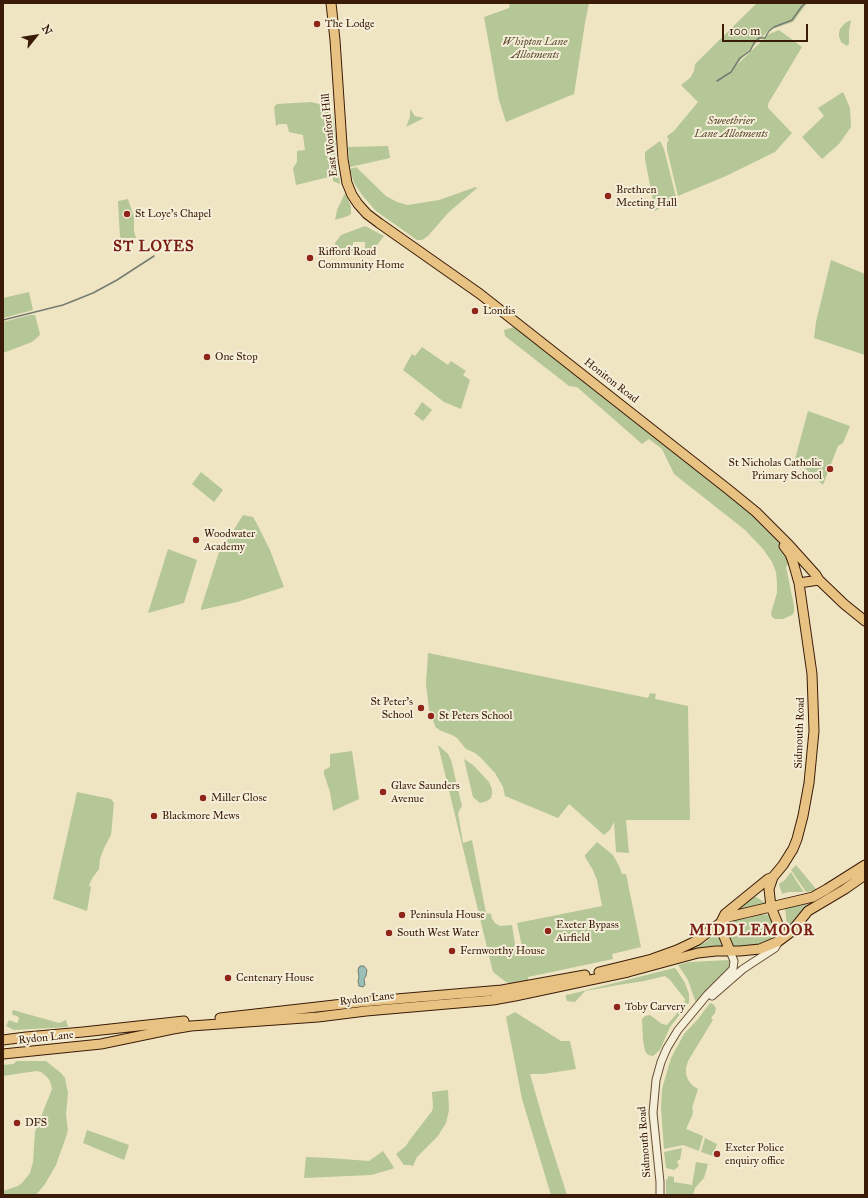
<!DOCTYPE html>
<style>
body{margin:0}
#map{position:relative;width:868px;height:1198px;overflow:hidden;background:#efe5c3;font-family:"IM FELL Great Primer",serif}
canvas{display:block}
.frame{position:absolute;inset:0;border:4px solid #3a1b08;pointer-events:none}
.north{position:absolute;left:16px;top:16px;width:40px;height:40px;-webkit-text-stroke:3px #f5eed8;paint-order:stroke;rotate:60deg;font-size:11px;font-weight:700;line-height:16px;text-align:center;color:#3a1b08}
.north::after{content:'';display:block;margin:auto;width:14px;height:18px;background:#3a1b08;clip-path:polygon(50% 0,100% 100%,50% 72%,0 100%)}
.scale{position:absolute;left:722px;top:24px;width:86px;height:18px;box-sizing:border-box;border:2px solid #3a1b08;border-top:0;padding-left:5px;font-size:12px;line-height:14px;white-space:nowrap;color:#3a1b08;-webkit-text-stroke:3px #f5eed8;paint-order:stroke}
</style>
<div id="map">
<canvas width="868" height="1198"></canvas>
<div class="frame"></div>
<div class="north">N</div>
<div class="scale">100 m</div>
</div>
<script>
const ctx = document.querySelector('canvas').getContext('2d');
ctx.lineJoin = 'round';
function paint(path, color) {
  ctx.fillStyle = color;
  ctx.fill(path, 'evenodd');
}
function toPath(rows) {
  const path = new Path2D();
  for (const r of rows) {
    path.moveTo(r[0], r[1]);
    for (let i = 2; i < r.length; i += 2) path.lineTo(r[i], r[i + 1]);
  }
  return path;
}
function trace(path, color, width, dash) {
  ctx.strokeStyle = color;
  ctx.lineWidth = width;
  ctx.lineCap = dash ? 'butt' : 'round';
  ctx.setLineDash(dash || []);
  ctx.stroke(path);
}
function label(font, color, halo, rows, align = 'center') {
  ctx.font = font + ' "IM FELL Great Primer",serif';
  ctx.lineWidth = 4;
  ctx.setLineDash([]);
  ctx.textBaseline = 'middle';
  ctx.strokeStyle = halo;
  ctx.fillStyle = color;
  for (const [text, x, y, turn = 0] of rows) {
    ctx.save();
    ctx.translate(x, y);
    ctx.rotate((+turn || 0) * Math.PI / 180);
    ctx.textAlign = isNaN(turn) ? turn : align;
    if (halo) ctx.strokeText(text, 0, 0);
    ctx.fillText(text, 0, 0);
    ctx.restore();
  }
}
paint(toPath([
 [510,3,589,3,585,23,574,94,506,122,499,100,484,17,509,8],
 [757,3,807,3,793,22,769,30,723,78,769,34,779,30,802,47,768,104,768,108,792,133,775,152,726,176,678,196,667,150,667,142,669,141,667,136,674,131,698,102,681,85,690,78,694,71,695,64],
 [851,20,849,31,849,44,847,46,841,42,839,36,839,33,840,29,845,23],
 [843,92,850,108,851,127,839,144,822,159,802,137,824,116,818,108],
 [311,102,319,104,326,107,329,110,333,116,336,137,335,159,337,164,340,184,333,181,333,176,296,185,293,168,297,162,297,151,305,150,303,135,289,132,287,124,279,124,276,126,274,107,277,104],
 [410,109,415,116,424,118,406,127,410,117],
 [660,141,664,149,676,197,655,211,645,159,645,152],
 [388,146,390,158,350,167,348,147],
 [356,167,386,196,397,202,408,205,439,200,476,187,477,188,448,213,428,236,422,240,417,240,376,211,362,195,354,183,350,169],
 [345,193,351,206,351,214,348,216,335,220,337,210],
 [128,199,134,217,134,231,136,238,120,238,118,201],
 [365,226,384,236,374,249,360,256,365,248,365,242,353,242,353,251,336,251,335,243,341,235],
 [831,260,865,274,865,355,814,338,816,322],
 [29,292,33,310,3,318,3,298],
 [30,315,35,315,40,334,39,336,32,342,3,353,3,322],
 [514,327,650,429,681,455,760,522,776,539,787,556,789,563,786,567,794,606,794,612,792,615,783,619,775,619,772,617,771,613,777,593,777,583,776,572,772,562,763,549,745,530,674,474,662,449,649,439,642,444,577,387,569,386,505,336,504,330],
 [422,347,448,365,451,361,466,371,463,375,470,380,461,409,444,402,403,370,412,354,415,356],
 [422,402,432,410,423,421,414,414],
 [808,411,850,426,843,443,838,446,823,485,795,459],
 [201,472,223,490,214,502,192,484],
 [243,515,253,517,257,524,270,550,284,587,237,602,201,610,201,608,221,546,225,544],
 [168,549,197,560,184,603,148,613],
 [428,653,648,698,650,693,656,694,655,699,688,706,690,820,626,820,629,853,616,852,614,822,610,830,604,835,569,804,558,818,505,796,503,787,495,773,481,758,475,753,466,749,457,738,452,735,439,730,439,729,436,728,429,710,426,684],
 [438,745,448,754,451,760,462,806,458,813,463,843,472,840,486,913,491,914,492,919,495,923,500,926,512,925,516,951,523,951,517,923,602,906,597,880,593,870,585,857,585,855,597,842,613,855,620,868,622,874,626,874,641,947,612,954,613,959,528,977,528,980,511,983,506,982,493,972],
 [352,751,359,799,333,811,330,792,324,774,324,770,330,767,330,754],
 [464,759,473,765,489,782,492,789,492,794,491,798,487,801,484,802,480,803,473,797],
 [77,792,111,799,114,803,111,835,104,848,100,859,99,869,93,877,89,885,91,887,87,911,53,899],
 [796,865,816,889,812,891,806,892,791,870],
 [865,869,865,872,805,909,798,915,788,928,787,926,785,907],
 [791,872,797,882,804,892,789,892,782,894,779,884,785,880],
 [753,895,764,902,766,902,767,904,735,912],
 [759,914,769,915,773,918,778,934,774,939,760,945,733,947,725,928,727,924,735,920,749,918],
 [718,931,725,947,662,958,697,946,706,942],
 [730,960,729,967,726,972,696,1003,688,980,678,965,689,962],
 [674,968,676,969,685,983,689,994,689,1003,670,1027,660,1050,653,1056,648,1055,645,1051,643,1040,642,1019,645,1016,650,1015,662,1024,667,1025,684,1005,685,999,670,980,665,976,644,981,618,985,585,991,575,1002,567,1001,566,998,566,995,571,994],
 [710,1003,713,1004,716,1008,715,1013,711,1018,713,1020,688,1061,686,1068,686,1074,688,1080,693,1086,698,1089,692,1108,693,1111,692,1116,686,1129,703,1136,699,1151,683,1145,664,1149,661,1108,662,1089,671,1058,684,1034,698,1019],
 [13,1010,59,1023,66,1020,68,1027,14,1030,6,1026,9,1020,17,1023,18,1022,19,1018,17,1016,13,1015,12,1013],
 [515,1012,561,1041,570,1041,576,1069,543,1074,530,1074,544,1123,567,1195,551,1195,522,1099,506,1017],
 [17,1061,46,1061,61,1073,65,1078,68,1093,66,1115,68,1130,66,1137,56,1165,45,1184,36,1195,3,1195,3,1191,18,1186,22,1183,30,1173,33,1162,35,1132,52,1089,50,1081,47,1077,41,1072,36,1071,3,1076,3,1065,13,1064],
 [448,1090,449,1110,446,1123,438,1136,417,1157,413,1166,409,1165,404,1165,396,1154,406,1146,409,1141,432,1111,433,1107,432,1092],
 [87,1130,129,1145,124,1160,83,1143],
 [705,1138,717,1144,713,1156,701,1152],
 [682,1148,680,1160,678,1160,677,1163,679,1164,678,1167,674,1170,666,1168,664,1152],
 [383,1151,393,1166,394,1168,392,1169,371,1175,304,1178,306,1157,329,1158,369,1161],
 [696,1162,708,1164,704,1178,695,1188,693,1195,666,1195,666,1180,668,1178,668,1176,674,1177,674,1182,692,1185]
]), '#b5c697');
const water = toPath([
 [361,966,364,966,367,970,366,976,364,979,365,985,363,987,359,986,358,981,359,977,358,970,359,967,361,966]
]);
paint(water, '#9abfb6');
trace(water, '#747d70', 1);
trace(toPath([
 [717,81,731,72,740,58,750,51,754,43,759,38,765,38,769,31,774,27,792,20,802,6,806,3],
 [3,320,63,305,93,293,117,280,154,256]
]), '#747d70', 1.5);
const minor = toPath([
 [712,996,743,969,775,948,779,941],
 [660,1195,660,1182,653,1113,656,1080,661,1062,667,1048,678,1030,707,995,733,969,734,961,730,951]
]);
const major = toPath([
 [331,3,335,40,343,159,347,183,352,195,358,204,367,214,379,223,480,294,729,490,756,512,789,545,816,575,819,580,844,604,865,621],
 [799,583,819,580],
 [773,877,769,889,771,907,780,929,781,935,779,941],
 [730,951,721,929,721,922,725,914,768,879,773,877,783,865,793,849,797,839,803,816,809,783,814,731,812,674,799,583,793,562,790,554,784,546],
 [599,972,652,959,677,950,698,940,728,917,813,897,827,889,865,865],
 [220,1018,361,1002,502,990,585,975],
 [3,1040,26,1037,83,1032,184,1021],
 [3,1054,101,1044,173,1029,191,1026,318,1017,366,1011,493,1000,515,996,628,972,698,953,716,951,740,951,760,949,779,941,791,932,808,911,845,889,865,875]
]);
trace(minor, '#674e37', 9);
trace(major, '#3a1b08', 11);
trace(minor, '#f5eed8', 7);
trace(major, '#e8c282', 9);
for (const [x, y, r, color] of [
 [317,24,4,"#8f2418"],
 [608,196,4,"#8f2418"],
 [127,214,4,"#8f2418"],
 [310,258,4,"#8f2418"],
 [475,311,4,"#8f2418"],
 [207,357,4,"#8f2418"],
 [830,469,4,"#8f2418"],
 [196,540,4,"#8f2418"],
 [421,708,4,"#8f2418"],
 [431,716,4,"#8f2418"],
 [383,792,4,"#8f2418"],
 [203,798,4,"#8f2418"],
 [154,816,4,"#8f2418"],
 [402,915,4,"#8f2418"],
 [548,931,4,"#8f2418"],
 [389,933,4,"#8f2418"],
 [452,951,4,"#8f2418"],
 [228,978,4,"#8f2418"],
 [617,1007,4,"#8f2418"],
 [17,1123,4,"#8f2418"],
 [717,1154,4,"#8f2418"]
]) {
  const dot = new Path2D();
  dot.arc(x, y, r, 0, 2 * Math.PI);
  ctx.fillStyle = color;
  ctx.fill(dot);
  trace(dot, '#f5eed8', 1.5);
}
label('11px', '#3a1b08', '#f5eed8', [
 ["The Lodge",325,24],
 ["Brethren",616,190],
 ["Meeting Hall",616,203],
 ["St Loye's Chapel",135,214],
 ["Rifford Road",318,252],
 ["Community Home",318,265],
 ["Londis",483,311],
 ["One Stop",215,357],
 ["St Nicholas Catholic",822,463,"right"],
 ["Primary School",822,476,"right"],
 ["Woodwater",204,534],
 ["Academy",204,547],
 ["St Peter's",413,702,"right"],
 ["School",413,715,"right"],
 ["St Peters School",439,716],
 ["Glave Saunders",391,786],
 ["Avenue",391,799],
 ["Miller Close",211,798],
 ["Blackmore Mews",162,816],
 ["Peninsula House",410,915],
 ["Exeter Bypass",556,925],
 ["Airfield",556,938],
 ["South West Water",397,933],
 ["Fernworthy House",460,951],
 ["Centenary House",236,978],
 ["Toby Carvery",625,1007],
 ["DFS",25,1123],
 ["Exeter Police",725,1148],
 ["enquiry office",725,1161]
], 'left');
label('italic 11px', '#5f4e33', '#f5eed8', [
 ["Whipton Lane",535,42],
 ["Allotments",535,55],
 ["Sweetbrier",731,121],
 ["Lane Allotments",731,134]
]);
label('11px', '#3a1b08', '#f5eed8', [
 ["East Wonford Hill",330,135,-96],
 ["Honiton Road",611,381,38],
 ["Sidmouth Road",800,733,-88],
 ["Rydon Lane",367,999,-7],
 ["Rydon Lane",46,1038,-6],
 ["Sidmouth Road",645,1142,-94]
]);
ctx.letterSpacing = '1px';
label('bold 15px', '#7a1f14', '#f5eed8', [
 ["ST LOYES",154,247],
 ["MIDDLEMOOR",752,931]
]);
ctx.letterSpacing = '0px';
</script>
